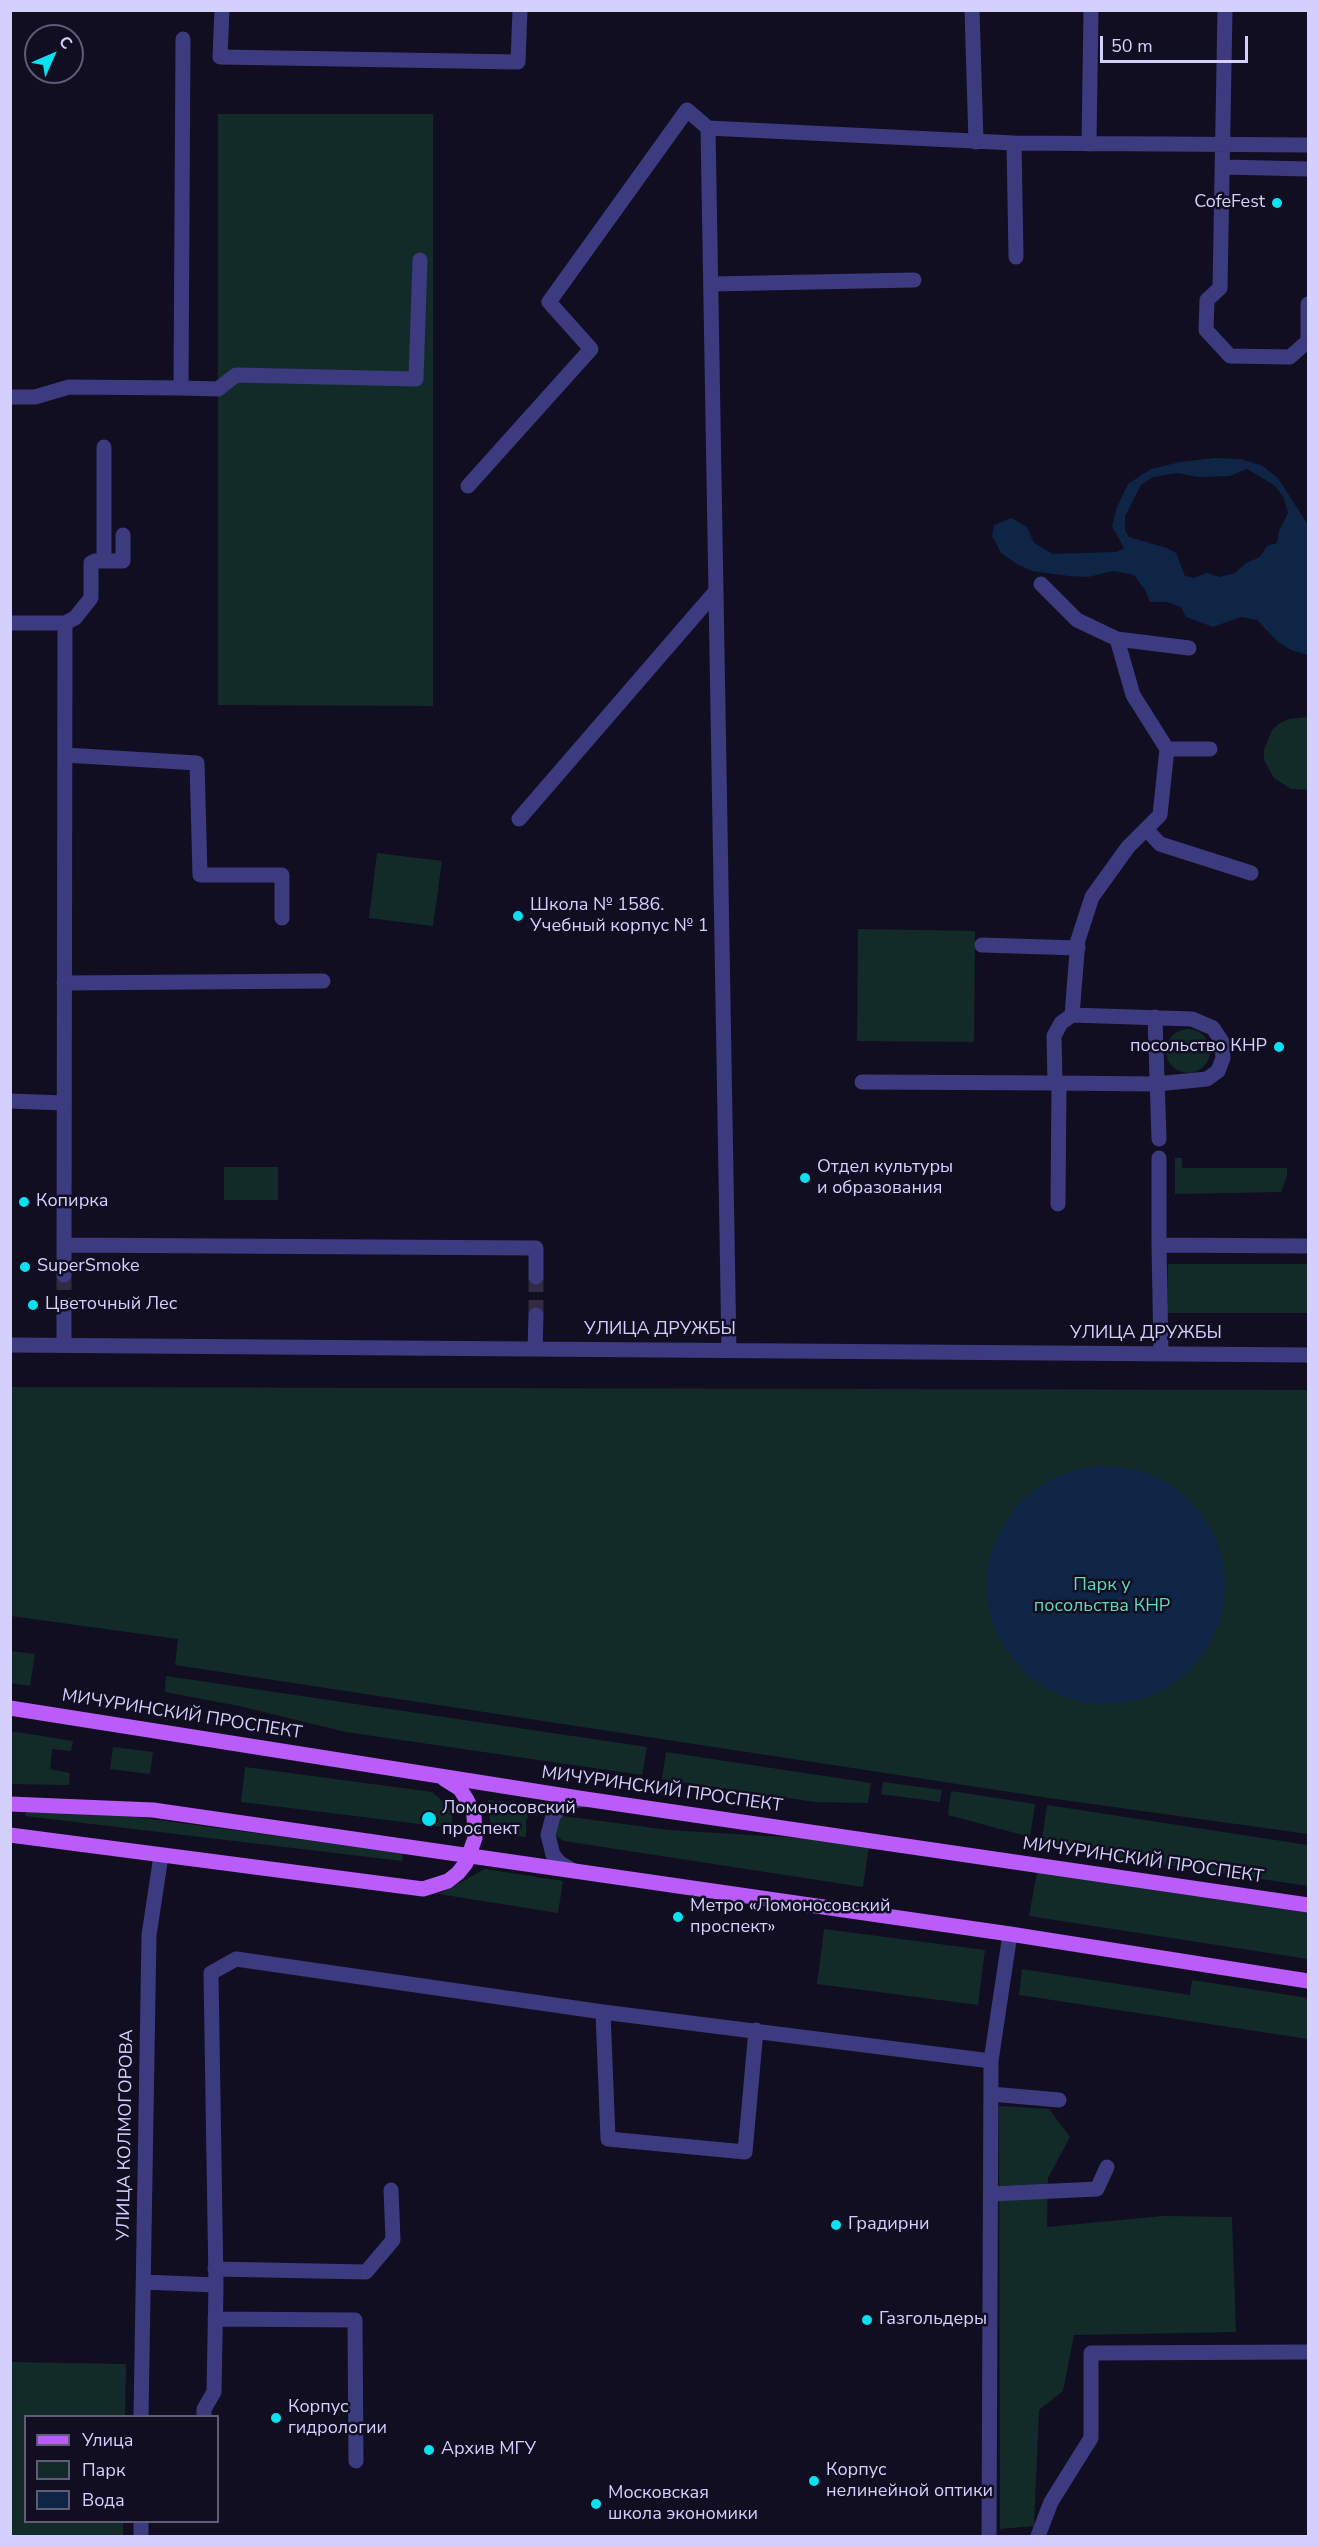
<!DOCTYPE html>
<meta charset="utf-8">
<style>
body{margin:0}
#map{position:relative;width:1319px;height:2547px;overflow:hidden;background:#110e21;font-family:"Nunito Sans",sans-serif}
canvas{display:block}
.frame{position:absolute;inset:0;border:12px solid #d4d0fd;pointer-events:none}
.legend{position:absolute;left:24px;top:2415px;width:195px;height:108px;box-sizing:border-box;background:#110e21;border:2px solid #5f5c79;margin:0;padding:8px 10px;list-style:none;font-size:18px;color:#d4d0fd}
.legend li{display:flex;align-items:center;gap:12px;height:30px}
.legend b{width:30px;border:2px solid #5f5c79}
.north{position:absolute;left:24px;top:24px;width:60px;height:60px;box-sizing:border-box;background:#110e21;border:2px solid #5f5c79;border-radius:50%;rotate:45deg;font-size:16px;font-weight:700;line-height:24px;text-align:center;color:#d4d0fd}
.north::after{content:'';display:block;margin:auto;width:21px;height:27px;background:#09e0f0;clip-path:polygon(50% 0,100% 100%,50% 72%,0 100%)}
.scale{position:absolute;left:1100px;top:36px;width:148px;height:27px;box-sizing:border-box;border:3px solid #d4d0fd;border-top:0;padding-left:8px;font-size:18px;line-height:21px;white-space:nowrap;color:#d4d0fd;-webkit-text-stroke:4px #110e21;paint-order:stroke}
</style>
<div id="map">
<canvas width="1319" height="2547"></canvas>
<div class="frame"></div>
<ul class="legend">
<li><b style="height:8px;background:#ba5cf9"></b>Улица</li>
<li><b style="height:16px;background:#122b29"></b>Парк</li>
<li><b style="height:16px;background:#0f2545"></b>Вода</li>
</ul>
<div class="north">С</div>
<div class="scale">50 m</div>
</div>
<script>
const ctx = document.querySelector('canvas').getContext('2d');
ctx.lineJoin = 'round';
function paint(path, color) {
  ctx.fillStyle = color;
  ctx.fill(path, 'evenodd');
}
function toPath(rows) {
  const path = new Path2D();
  for (const r of rows) {
    if (r.length === 3) {
      path.moveTo(r[0] + r[2], r[1]);
      path.arc(r[0], r[1], r[2], 0, 2 * Math.PI);
      continue;
    }
    path.moveTo(r[0], r[1]);
    for (let i = 2; i < r.length; i += 2) path.lineTo(r[i], r[i + 1]);
  }
  return path;
}
function trace(path, color, width, dash) {
  ctx.strokeStyle = color;
  ctx.lineWidth = width;
  ctx.lineCap = dash ? 'butt' : 'round';
  ctx.setLineDash(dash || []);
  ctx.stroke(path);
}
function label(font, color, halo, rows, align = 'center') {
  ctx.font = font + ' "Nunito Sans",sans-serif';
  ctx.lineWidth = 5;
  ctx.setLineDash([]);
  ctx.textBaseline = 'middle';
  ctx.strokeStyle = halo;
  ctx.fillStyle = color;
  for (const [text, x, y, turn = 0] of rows) {
    ctx.save();
    ctx.translate(x, y);
    ctx.rotate((+turn || 0) * Math.PI / 180);
    ctx.textAlign = isNaN(turn) ? turn : align;
    if (halo) ctx.strokeText(text, 0, 0);
    ctx.fillText(text, 0, 0);
    ctx.restore();
  }
}
paint(toPath([
 [218,114,433,114,433,706,218,705],
 [1308,717,1308,790,1291,789,1274,778,1264,760,1264,750,1272,730,1280,723,1289,719],
 [377,853,442,861,433,926,369,918],
 [858,929,975,931,974,1042,857,1041],
 [1188,1051,22],
 [1175,1158,1182,1158,1182,1168,1287,1168,1287,1176,1281,1192,1175,1194],
 [224,1167,278,1167,278,1200,224,1200],
 [1168,1264,1308,1264,1308,1313,1167,1313],
 [11,1387,1308,1390,1308,1834,1056,1799,175,1665,178,1639,11,1616],
 [10,1651,35,1654,30,1686,11,1683],
 [166,1676,647,1747,642,1775,346,1732,239,1706,165,1692],
 [10,1731,73,1741,71,1751,52,1749,50,1769,70,1773,69,1785,11,1784],
 [113,1747,153,1752,150,1774,110,1769],
 [666,1752,871,1783,868,1803,815,1802,662,1779],
 [245,1767,432,1792,449,1807,452,1814,452,1828,241,1802],
 [883,1782,942,1790,940,1802,881,1794],
 [951,1791,1035,1804,1030,1837,948,1815],
 [488,1800,534,1805,526,1821,526,1837,491,1833],
 [1047,1805,1308,1845,1308,1886,1041,1846],
 [26,1811,136,1817,403,1853,402,1861,25,1816],
 [563,1816,669,1830,800,1838,869,1846,863,1887,564,1841,554,1835,554,1826],
 [485,1869,563,1881,558,1913,439,1894],
 [1037,1872,1308,1913,1308,1959,1029,1916],
 [824,1929,985,1950,978,2005,817,1984],
 [1022,1969,1190,1995,1192,1980,1308,1998,1308,2039,1019,1995],
 [999,2106,1049,2109,1070,2137,1048,2178,1047,2227,1163,2216,1232,2217,1236,2332,1074,2335,1063,2391,1039,2410,1034,2526,1000,2529],
 [11,2362,126,2364,125,2416,26,2416,26,2522,123,2522,123,2536,11,2536]
]), '#122b29');
paint(toPath([
 [1215,458,1240,459,1261,465,1278,478,1308,525,1308,655,1291,650,1278,642,1257,620,1241,617,1213,627,1186,617,1181,607,1167,602,1150,602,1145,590,1134,575,1113,571,1088,577,1069,576,1032,571,1017,564,1001,553,992,536,994,525,1011,518,1027,527,1034,543,1053,554,1117,552,1124,548,1112,526,1117,507,1128,484,1151,469,1180,462],
 [1247,469,1274,485,1284,498,1288,513,1279,531,1277,543,1267,546,1260,557,1246,563,1235,573,1219,577,1207,573,1194,578,1185,576,1176,553,1167,548,1129,537,1125,530,1125,516,1141,485,1153,477,1177,473,1199,477,1230,476],
 [1106,1585,119]
]), '#0f2545');
trace(toPath([
 [64,1313,64,1275],
 [536,1315,536,1277]
]), '#2e2b42', 15, [15, 8]);
trace(toPath([
 [222,10,220,57,518,62,520,10],
 [972,10,976,142],
 [1225,10,1220,288,1207,300,1206,330,1230,356,1290,357,1308,341,1308,304],
 [1014,143,1016,257],
 [1089,144,1091,10],
 [1223,167,1308,169],
 [711,284,914,280],
 [181,388,218,389,236,375,416,379,420,260],
 [10,397,35,397,69,387,181,388,183,39],
 [468,486,591,349,549,302,687,110,708,128],
 [104,561,104,447],
 [1041,584,1077,620,1117,639,1189,648],
 [10,623,65,623,75,618,91,598,91,563,95,561,123,561,123,535],
 [1117,639,1133,695,1167,749],
 [65,755,197,763,200,875,282,875,282,918],
 [519,819,716,591],
 [1146,829,1160,844,1251,873],
 [982,945,1078,948],
 [64,983,323,981],
 [1072,1015,1078,940,1092,897,1128,847,1160,815,1167,749,1210,749],
 [1155,1017,1159,1139],
 [862,1082,1055,1083,1156,1084,1207,1079,1218,1071,1223,1058,1222,1042,1213,1028,1192,1019,1072,1015,1061,1023,1054,1036,1055,1083],
 [10,1101,64,1103],
 [1058,1204,1059,1083],
 [64,1245,536,1248,536,1277],
 [1159,1245,1159,1158],
 [64,1275,65,623],
 [10,1345,1308,1355],
 [64,1345,64,1313],
 [535,1349,536,1315],
 [729,1350,708,128,1014,143,1308,145],
 [1161,1353,1159,1245,1308,1246],
 [574,1871,560,1863,553,1855,548,1835,553,1816,560,1808,569,1802,585,1799],
 [603,2012,608,2139,745,2152,756,2030],
 [991,2094,1059,2100],
 [991,2194,1097,2189,1107,2167],
 [215,2269,366,2272,393,2240,391,2190],
 [143,2282,216,2285],
 [215,2319,355,2320,356,2461],
 [141,2416,149,1935,161,1856],
 [204,2416,204,2409,214,2392,216,2285,211,1973,236,1959,603,2012,991,2061],
 [141,2522,141,2536],
 [989,2536,991,2061,1010,1934],
 [1038,2536,1051,2502,1091,2438,1091,2353,1308,2352]
]), '#3c3b7f', 15);
trace(toPath([
 [10,1708,585,1799,1308,1905],
 [10,1804,153,1810,1010,1934,1308,1981],
 [10,1835,423,1889,448,1881,458,1873,466,1863,475,1838,474,1815,467,1800,460,1789,444,1779]
]), '#ba5cf9', 15);
for (const [x, y, r, color] of [
 [1277,203,6,"#09e0f0"],
 [518,916,6,"#09e0f0"],
 [1279,1047,6,"#09e0f0"],
 [805,1178,6,"#09e0f0"],
 [24,1202,6,"#09e0f0"],
 [25,1267,6,"#09e0f0"],
 [33,1305,6,"#09e0f0"],
 [429,1819,8,"#09e0f0"],
 [678,1917,6,"#09e0f0"],
 [836,2225,6,"#09e0f0"],
 [867,2320,6,"#09e0f0"],
 [276,2418,6,"#09e0f0"],
 [429,2450,6,"#09e0f0"],
 [814,2481,6,"#09e0f0"],
 [596,2504,6,"#09e0f0"]
]) {
  const dot = new Path2D();
  dot.arc(x, y, r, 0, 2 * Math.PI);
  ctx.fillStyle = color;
  ctx.fill(dot);
  trace(dot, '#110e21', 2);
}
label('18px', '#d4d0fd', '#110e21', [
 ["CofeFest",1265,203,"right"],
 ["Школа № 1586.",530,906],
 ["Учебный корпус № 1",530,927],
 ["посольство КНР",1267,1047,"right"],
 ["Отдел культуры",817,1168],
 ["и образования",817,1189],
 ["Копирка",36,1202],
 ["SuperSmoke",37,1267],
 ["Цветочный Лес",45,1305],
 ["Ломоносовский",442,1809],
 ["проспект",442,1830],
 ["Метро «Ломоносовский",690,1907],
 ["проспект»",690,1928],
 ["Градирни",848,2225],
 ["Газгольдеры",879,2320],
 ["Корпус",288,2408],
 ["гидрологии",288,2429],
 ["Архив МГУ",441,2450],
 ["Корпус",826,2471],
 ["нелинейной оптики",826,2492],
 ["Московская",608,2494],
 ["школа экономики",608,2515]
], 'left');
label('18px', '#d4d0fd', '#110e21', [
 ["УЛИЦА ДРУЖБЫ",660,1330],
 ["УЛИЦА ДРУЖБЫ",1146,1334],
 ["МИЧУРИНСКИЙ ПРОСПЕКТ",182,1715,9],
 ["МИЧУРИНСКИЙ ПРОСПЕКТ",662,1790,8],
 ["МИЧУРИНСКИЙ ПРОСПЕКТ",1143,1861,8],
 ["УЛИЦА КОЛМОГОРОВА",126,2135,-89]
]);
label('18px', '#5fdab8', '#110e21', [
 ["Парк у",1102,1586],
 ["посольства КНР",1102,1607]
]);
</script>
